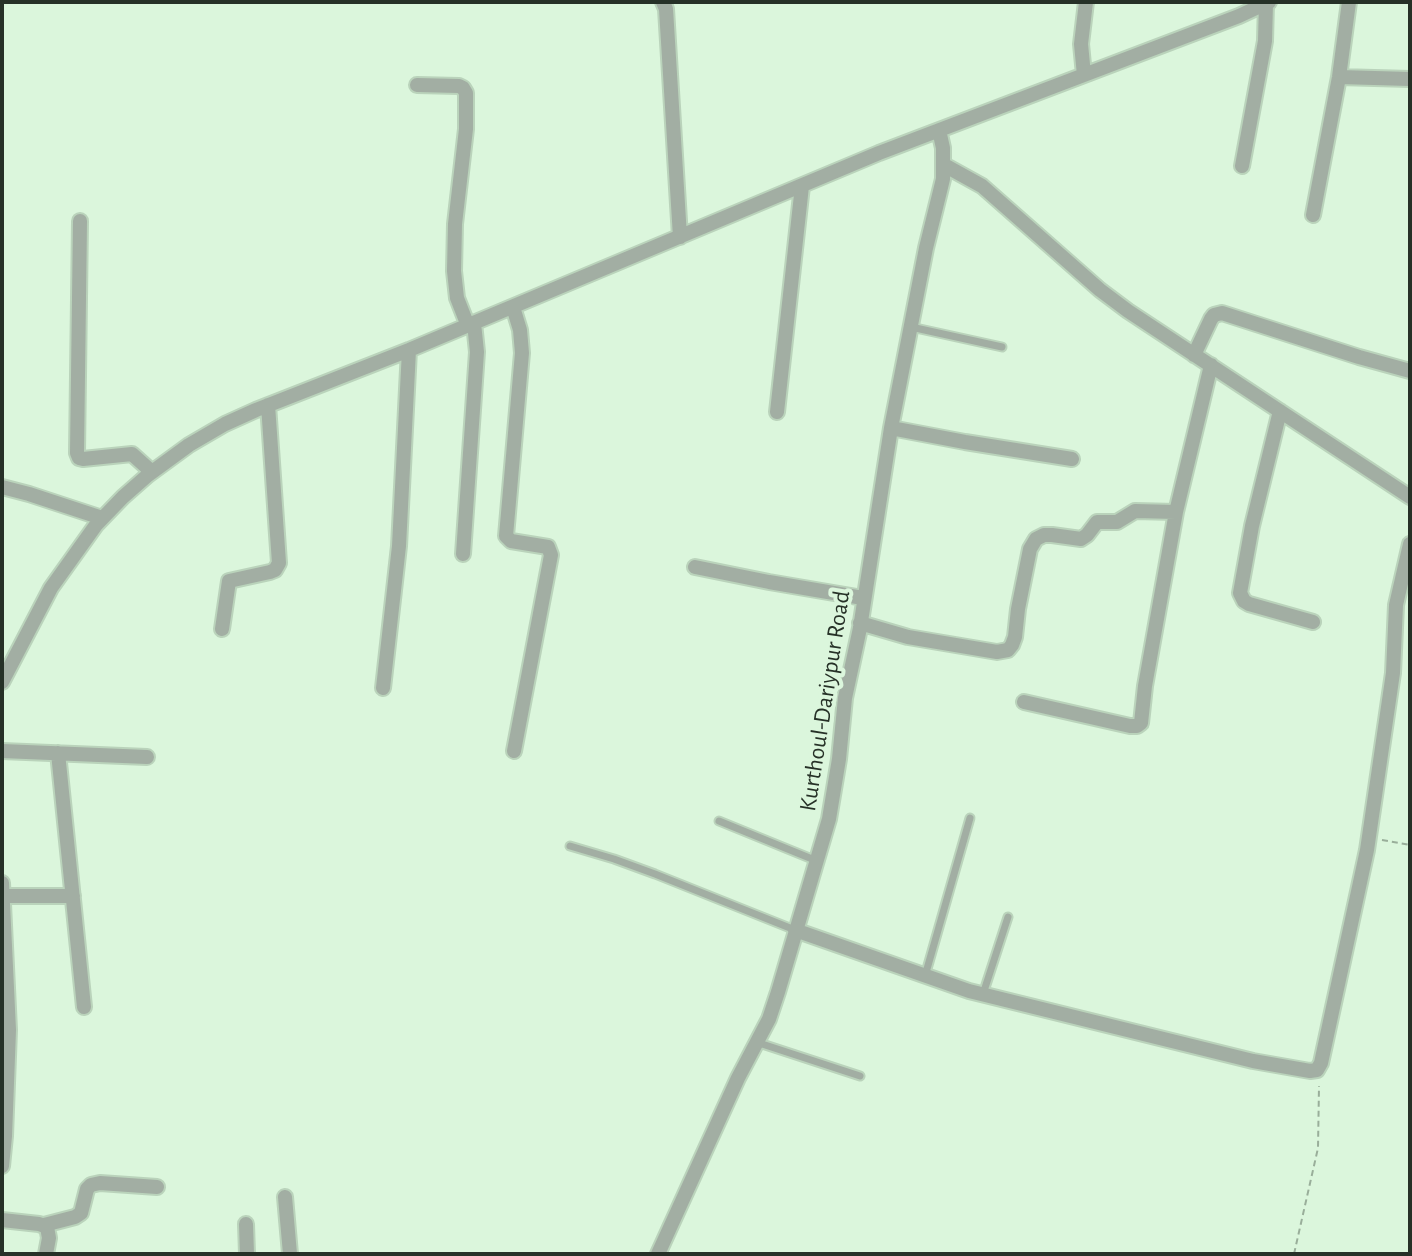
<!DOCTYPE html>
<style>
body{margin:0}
#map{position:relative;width:1412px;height:1256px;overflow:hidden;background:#dbf6dc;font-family:"Alegreya Sans",sans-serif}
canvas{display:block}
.frame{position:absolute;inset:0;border:4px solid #263127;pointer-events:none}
</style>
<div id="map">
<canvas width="1412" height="1256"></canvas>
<div class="frame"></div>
</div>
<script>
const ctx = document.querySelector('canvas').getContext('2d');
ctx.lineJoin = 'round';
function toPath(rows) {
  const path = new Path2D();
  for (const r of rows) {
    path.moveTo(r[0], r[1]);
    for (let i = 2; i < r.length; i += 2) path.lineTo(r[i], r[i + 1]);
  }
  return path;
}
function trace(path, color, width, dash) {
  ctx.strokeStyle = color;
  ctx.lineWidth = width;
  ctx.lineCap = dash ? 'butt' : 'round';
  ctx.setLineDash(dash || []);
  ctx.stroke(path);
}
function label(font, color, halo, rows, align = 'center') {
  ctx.font = font + ' "Alegreya Sans",sans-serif';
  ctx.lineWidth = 8;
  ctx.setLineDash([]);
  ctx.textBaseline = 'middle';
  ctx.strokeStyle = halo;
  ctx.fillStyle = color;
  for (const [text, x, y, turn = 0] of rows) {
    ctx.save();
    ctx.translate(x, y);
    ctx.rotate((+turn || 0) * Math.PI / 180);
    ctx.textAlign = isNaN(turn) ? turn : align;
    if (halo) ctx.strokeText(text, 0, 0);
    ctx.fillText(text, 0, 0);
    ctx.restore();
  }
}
const lane = toPath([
 [911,327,1002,347],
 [719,821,817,861],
 [570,846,614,859,655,874,795,930],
 [925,976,970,818],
 [983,994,1008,917],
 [756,1042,860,1076]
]);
const street = toPath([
 [663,2,666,9,680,237],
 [1084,75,1081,44,1086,2],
 [1339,77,1410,79],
 [417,85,459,86,463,88,466,93,466,129,455,224,454,271,457,298,468,326],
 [944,165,982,186,1100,290,1128,311,1410,497],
 [1242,166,1265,41,1266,3],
 [1313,215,1339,77,1349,2],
 [80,221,77,453,79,458,83,459,132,454,152,472],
 [513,307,520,330,522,353,506,536,511,541,548,547,551,555,514,751],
 [1194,355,1211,319,1214,315,1222,313,1359,357,1410,371],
 [1280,411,1252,526,1240,593,1244,601,1249,604,1313,622],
 [777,412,802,186],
 [891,428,965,442,1072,459],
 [2,487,29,494,102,518],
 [463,554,477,352,474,323],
 [695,567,769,582,863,598],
 [860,623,908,637,997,652,1008,650,1012,645,1015,637,1018,609,1030,549,1036,539,1044,535,1052,535,1081,539,1087,535,1097,522,1117,522,1135,511,1176,512],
 [222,629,229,581,270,572,275,570,279,563,268,405],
 [2,682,51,588,96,525,123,497,148,475,189,445,225,424,256,410,409,350,879,153,1239,16,1269,2],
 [383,688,399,546,409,350],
 [1024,702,1130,726,1137,726,1141,723,1145,686,1176,512,1211,365],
 [2,751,147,757],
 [58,753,84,1007],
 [2,883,9,1030,5,1136,2,1166],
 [3,896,73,896],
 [795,930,969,991,1253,1061,1310,1071,1317,1070,1321,1063,1367,850,1393,673,1396,605,1410,544],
 [285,1197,290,1254],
 [2,1220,39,1224,47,1227,49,1238,46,1254],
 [246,1224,247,1254],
 [44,1225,75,1217,81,1213,87,1189,91,1185,100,1183,157,1187],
 [658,1254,738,1078,769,1019,778,992,829,819,839,759,845,698,860,628,891,428,926,248,943,179,943,148,939,130]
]);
trace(lane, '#bad3bb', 11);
trace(street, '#bad3bb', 18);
trace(toPath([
 [1382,840,1410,845],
 [1294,1254,1318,1148,1319,1086]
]), '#99ae9a', 2, [6, 4]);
trace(lane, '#a2aea3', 7);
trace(street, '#a2aea3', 14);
label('24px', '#263127', '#dbf6dc', [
 ["Kurthoul-Dariypur Road",825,701,-81]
]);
</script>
